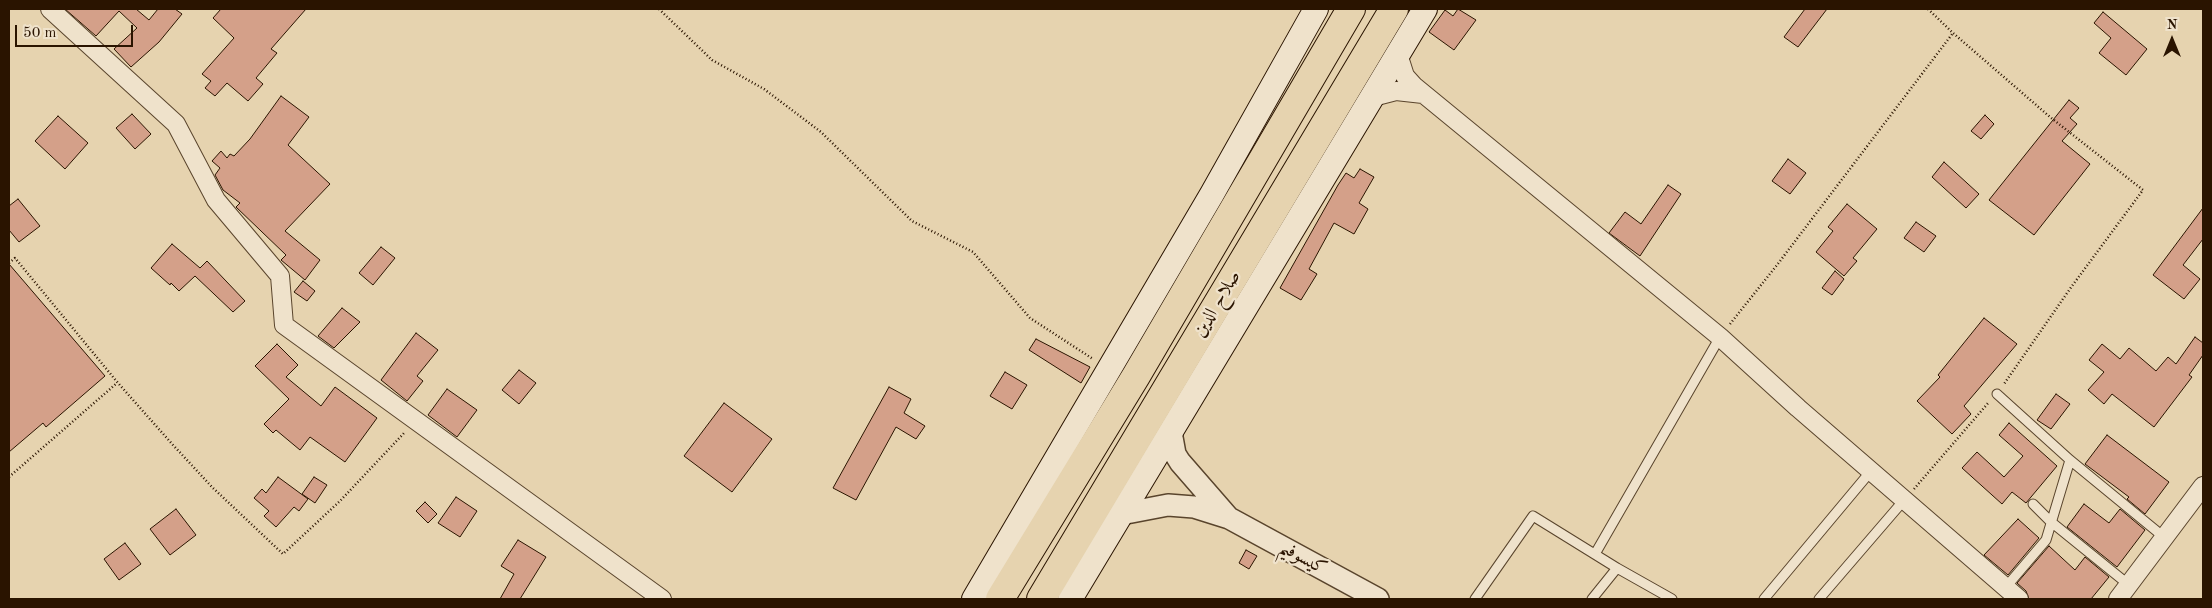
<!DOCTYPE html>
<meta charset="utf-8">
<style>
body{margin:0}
#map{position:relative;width:2212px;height:608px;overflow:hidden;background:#e6d3af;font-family:"Old Standard TT",serif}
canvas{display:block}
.frame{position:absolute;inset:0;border:10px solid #2a1400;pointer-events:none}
.north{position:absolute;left:2147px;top:15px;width:50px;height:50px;-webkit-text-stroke:4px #efe2cb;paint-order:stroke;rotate:0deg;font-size:14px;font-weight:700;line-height:20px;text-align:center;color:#2a1400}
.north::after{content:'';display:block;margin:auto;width:18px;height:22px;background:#2a1400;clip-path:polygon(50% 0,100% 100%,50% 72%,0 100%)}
.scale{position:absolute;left:15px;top:25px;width:118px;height:22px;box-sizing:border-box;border:2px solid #2a1400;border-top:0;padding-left:6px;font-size:15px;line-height:18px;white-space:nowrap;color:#2a1400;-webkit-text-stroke:4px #efe2cb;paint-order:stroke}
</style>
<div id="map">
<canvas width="2212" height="608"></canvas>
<div class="frame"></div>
<div class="north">N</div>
<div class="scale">50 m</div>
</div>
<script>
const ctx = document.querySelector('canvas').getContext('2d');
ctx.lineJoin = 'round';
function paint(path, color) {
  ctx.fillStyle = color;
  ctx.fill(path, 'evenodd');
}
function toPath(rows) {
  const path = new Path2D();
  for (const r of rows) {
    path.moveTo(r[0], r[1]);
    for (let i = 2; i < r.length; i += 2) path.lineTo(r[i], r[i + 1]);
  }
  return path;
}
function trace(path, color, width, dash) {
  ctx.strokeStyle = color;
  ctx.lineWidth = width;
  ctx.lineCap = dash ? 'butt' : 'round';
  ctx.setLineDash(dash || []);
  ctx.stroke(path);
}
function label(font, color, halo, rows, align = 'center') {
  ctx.font = font + ' "Old Standard TT",Amiri,serif';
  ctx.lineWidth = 4.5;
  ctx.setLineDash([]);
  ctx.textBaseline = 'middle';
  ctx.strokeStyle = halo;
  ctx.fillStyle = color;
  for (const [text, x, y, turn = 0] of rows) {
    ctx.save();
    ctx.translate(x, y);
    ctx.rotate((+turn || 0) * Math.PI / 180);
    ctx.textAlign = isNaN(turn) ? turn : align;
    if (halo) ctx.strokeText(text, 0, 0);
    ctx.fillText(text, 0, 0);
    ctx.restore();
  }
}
const building = toPath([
 [65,9,136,9,149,20,158,9,175,9,182,14,159,42,131,67,114,49,137,28,119,11,96,36,65,9],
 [221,9,306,9,271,49,277,53,256,78,263,84,248,101,227,83,215,96,205,88,211,81,202,74,234,38,213,18,221,9],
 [1458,9,1476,20,1454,50,1429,32,1445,10,1453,16,1458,9],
 [1805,9,1827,9,1798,47,1784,37,1805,9],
 [2103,12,2147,49,2126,75,2099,53,2111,38,2094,23,2103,12],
 [281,96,309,117,288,145,330,184,285,231,320,260,305,280,281,260,286,255,236,207,240,203,223,190,215,175,220,168,212,161,221,151,227,158,230,154,234,156,250,139,281,96],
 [2069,100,2079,108,2070,118,2077,124,2062,141,2090,164,2034,235,1989,200,2069,100],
 [132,114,151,134,135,149,116,128,132,114],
 [1985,115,1994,124,1981,139,1971,131,1985,115],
 [58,116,88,143,65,169,35,141,58,116],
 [1788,159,1806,173,1790,194,1772,181,1788,159],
 [1944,162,1979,194,1966,208,1932,177,1944,162],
 [1360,169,1374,177,1359,203,1368,209,1354,234,1334,223,1309,269,1317,274,1301,300,1280,288,1338,185,1346,173,1354,178,1360,169],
 [1668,185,1681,194,1640,256,1609,233,1625,212,1641,224,1668,185],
 [18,199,40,226,19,242,9,230,9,206,18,199],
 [1847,204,1877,229,1853,258,1857,261,1844,276,1816,252,1833,231,1828,227,1847,204],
 [2203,208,2203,239,2183,265,2200,279,2184,299,2153,275,2203,208],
 [1916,222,1936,236,1924,252,1904,238,1916,222],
 [172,244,200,268,207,261,245,301,233,312,195,276,179,291,171,283,170,285,151,268,172,244],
 [381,247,395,258,373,285,359,273,381,247],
 [9,264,105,376,46,427,43,423,9,452,9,264],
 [1835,271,1844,279,1832,295,1822,288,1835,271],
 [303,281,315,291,307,301,294,292,303,281],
 [342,308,360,322,334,348,318,336,342,308],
 [1984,318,2017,344,1964,406,1971,414,1952,434,1917,401,1940,377,1938,375,1984,318],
 [416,333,438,350,417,376,423,381,407,401,381,380,416,333],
 [2195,337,2203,343,2203,355,2189,375,2192,377,2154,427,2112,394,2104,404,2088,390,2104,372,2089,360,2102,344,2120,359,2129,348,2156,371,2168,357,2176,364,2195,337],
 [1036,339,1090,367,1081,383,1029,350,1036,339],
 [277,344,298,365,286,377,321,406,335,387,377,418,345,462,310,437,300,450,276,430,273,433,264,424,289,399,255,366,277,344],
 [519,370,536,383,519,404,502,390,519,370],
 [1005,372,1027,385,1012,409,990,396,1005,372],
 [889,387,911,399,904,413,925,426,916,439,896,427,856,500,833,488,889,387],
 [447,389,477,410,457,437,428,415,447,389],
 [2056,394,2070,404,2051,429,2037,420,2056,394],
 [724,403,772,439,732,492,684,456,724,403],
 [2009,423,2057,466,2026,503,2012,492,2002,504,1962,468,1977,452,2004,477,2023,456,1999,435,2009,423],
 [2107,435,2169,482,2145,514,2127,499,2129,497,2085,464,2107,435],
 [278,477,308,499,299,511,294,507,276,527,264,516,269,511,254,498,262,489,266,493,278,477],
 [314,477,327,485,315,503,302,494,314,477],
 [456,497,477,511,460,537,438,523,456,497],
 [425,502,437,514,428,523,416,511,425,502],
 [2084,504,2109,523,2120,509,2145,530,2117,567,2067,527,2084,504],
 [176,509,196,535,170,555,150,529,176,509],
 [2018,519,2039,538,2008,575,1984,555,2018,519],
 [518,540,546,557,520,599,500,599,514,574,501,566,518,540],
 [125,543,141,564,119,580,104,559,125,543],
 [2049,546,2075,570,2085,557,2109,577,2091,599,2029,599,2026,591,2017,583,2049,546],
 [1246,550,1257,556,1249,569,1239,563,1246,550]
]);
paint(building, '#d4a089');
trace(building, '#2a1400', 1);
const service = toPath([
 [1997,394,2070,460,2165,538],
 [2033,504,2050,521,2129,585],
 [1595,554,1720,337],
 [2006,587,2046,540,2070,460],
 [1475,599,1533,516,1617,568],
 [1592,599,1617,568,1672,599],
 [1764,599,1871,471],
 [1819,599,1905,499]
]);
const minor = toPath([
 [50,9,176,124,216,200,280,276,284,325,662,599],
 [1398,54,1405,76,1414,86,1720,337,1798,408,2019,599],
 [1369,98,1396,91,1423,94],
 [2118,599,2203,486]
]);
const tertiary = toPath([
 [1171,432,1175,454,1180,462,1227,516],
 [1121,514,1168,505,1194,507,1229,518,1378,599]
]);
const secondary = toPath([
 [974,599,1212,194,1316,9],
 [1070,599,1425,9]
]);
const trunk = toPath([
 [1000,599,1136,376,1351,9],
 [1041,599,1394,9]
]);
trace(service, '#59442c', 11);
trace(minor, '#59442c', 20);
trace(tertiary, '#59442c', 24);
trace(secondary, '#2a1400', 26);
trace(trunk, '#2a1400', 30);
trace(toPath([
 [659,9,712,60,764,89,821,132,912,221,973,252,1030,318,1093,359],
 [1928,9,1953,33,2050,117,2143,190,2072,286,2004,384],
 [9,263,15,258,118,383,173,445,212,487,283,554,340,501,405,432],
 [1730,324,1777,265,1953,33],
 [9,477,117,383],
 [1914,489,1989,402]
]), '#2a1400', 2.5, [1, 2.5]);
trace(service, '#efe2cb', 9);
trace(minor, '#efe2cb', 18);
trace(tertiary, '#efe2cb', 21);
trace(secondary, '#efe2cb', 24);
trace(trunk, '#e6d3af', 28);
label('19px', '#2a1400', '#efe2cb', [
 ["صلاح الدين",1217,304,-59],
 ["كيسوفيم",1303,558,29]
]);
</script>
